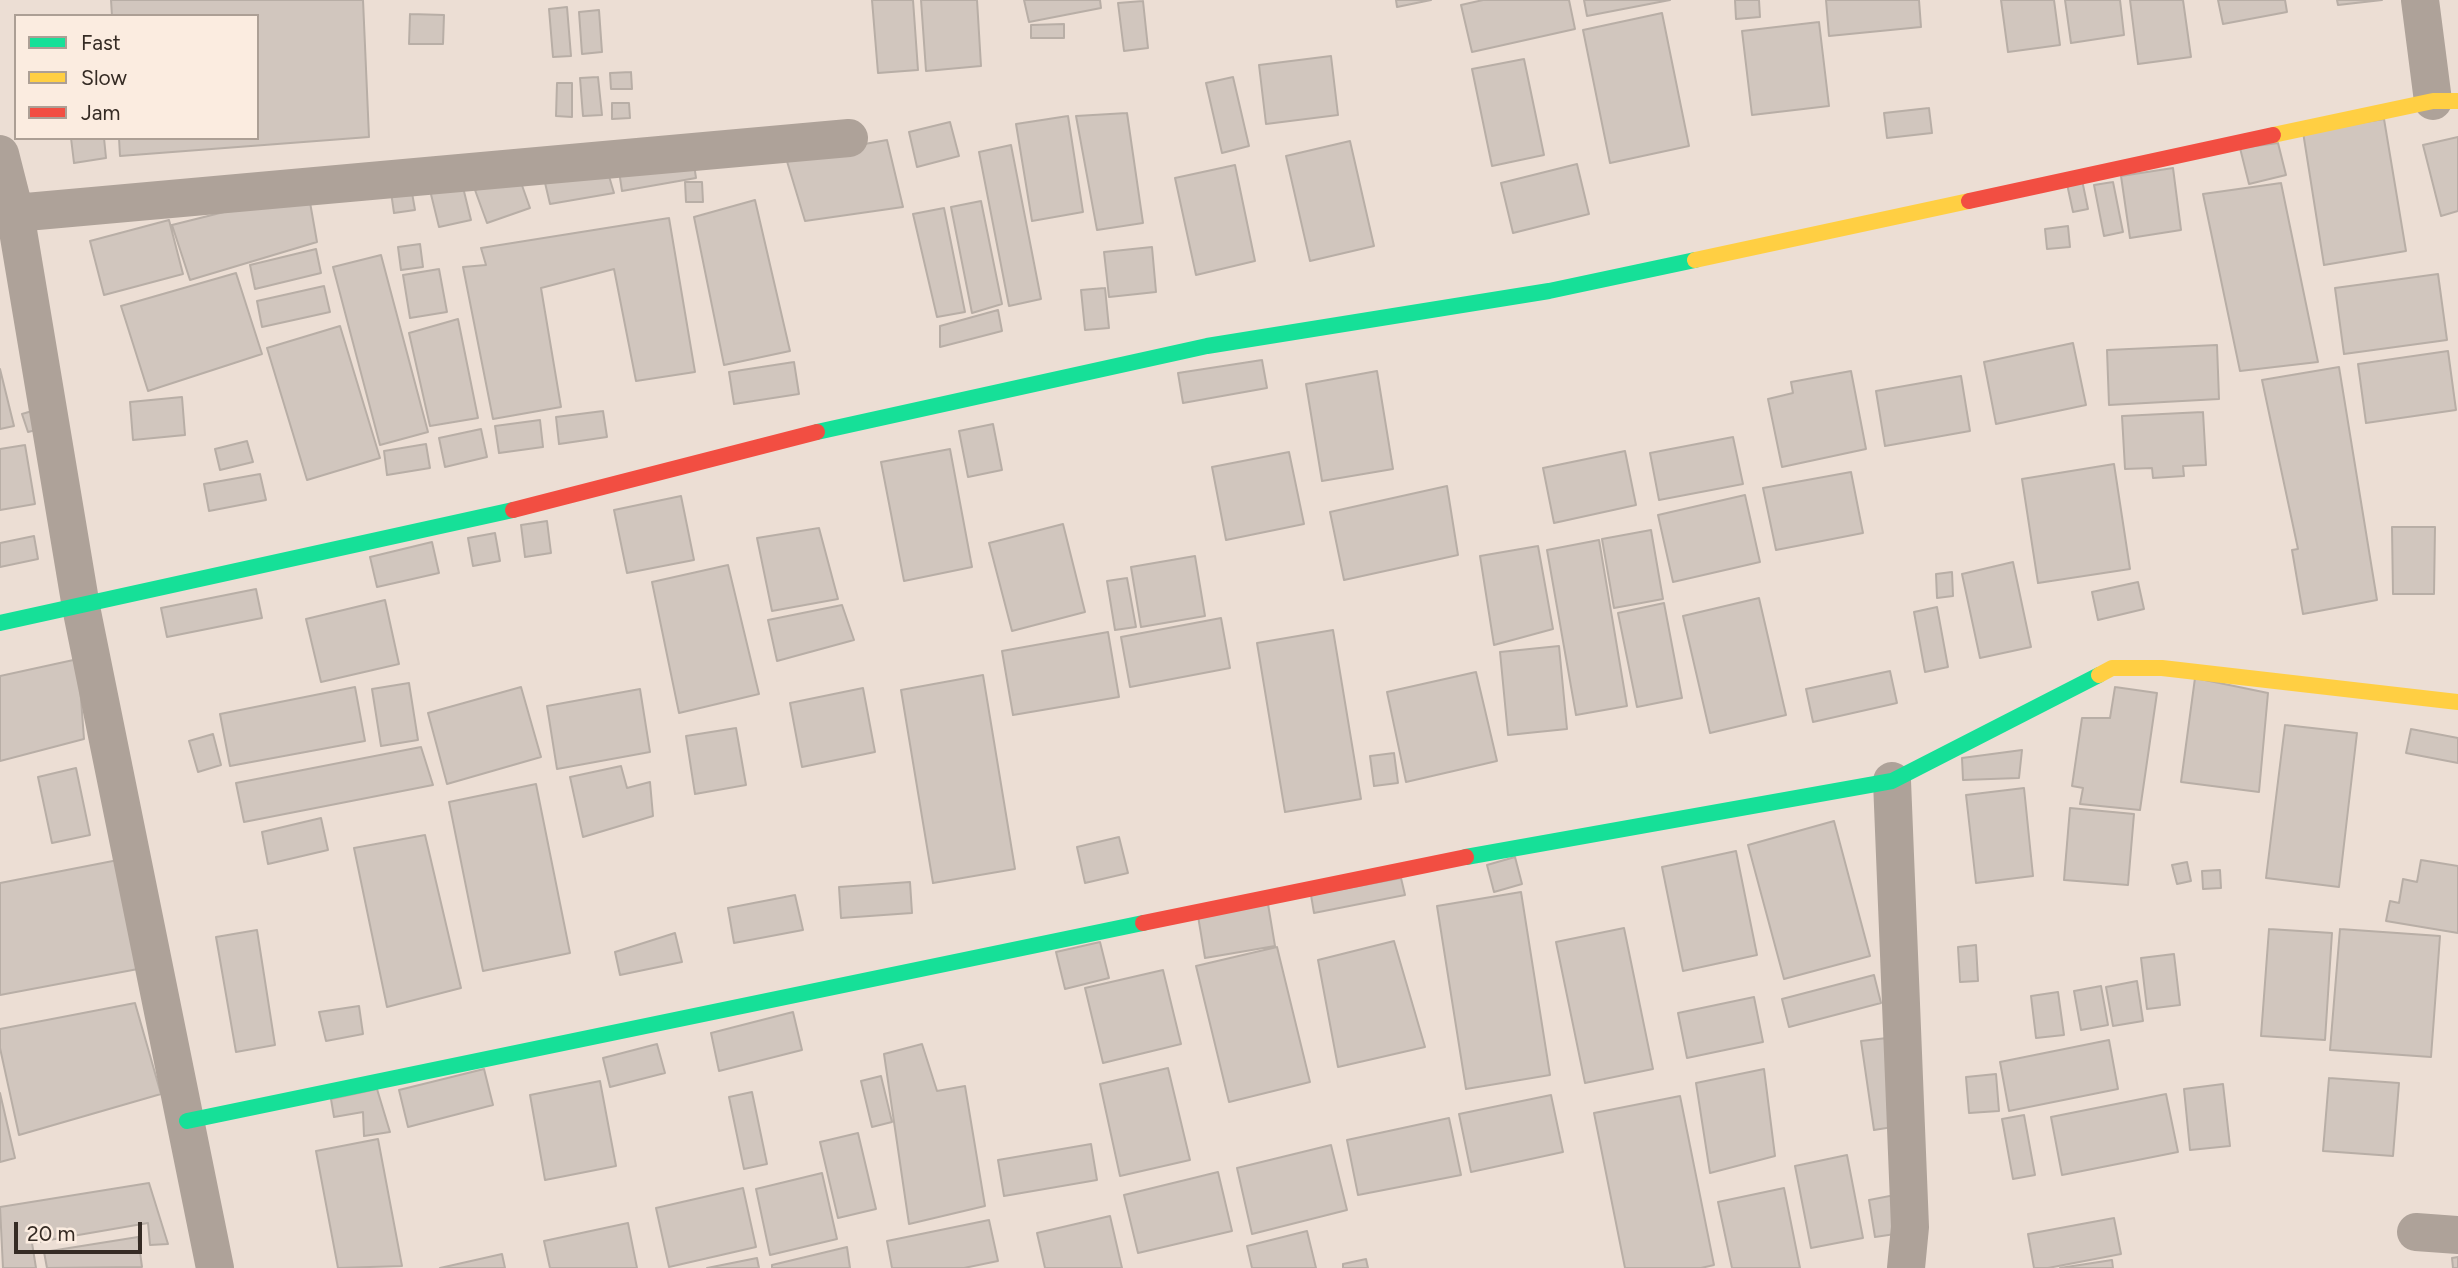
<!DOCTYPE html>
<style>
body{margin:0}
#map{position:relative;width:2458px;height:1268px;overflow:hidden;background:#ecded4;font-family:Figtree,sans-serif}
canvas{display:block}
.legend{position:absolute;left:14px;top:14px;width:245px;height:126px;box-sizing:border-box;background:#fbece0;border:2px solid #ac9f95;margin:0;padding:9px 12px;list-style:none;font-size:21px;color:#352b24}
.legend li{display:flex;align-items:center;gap:14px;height:35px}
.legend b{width:35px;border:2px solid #ac9f95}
.scale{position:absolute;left:14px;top:1222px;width:128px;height:32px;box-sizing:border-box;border:4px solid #352b24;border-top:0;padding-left:9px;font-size:21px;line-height:24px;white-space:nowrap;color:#352b24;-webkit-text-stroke:5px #fbece0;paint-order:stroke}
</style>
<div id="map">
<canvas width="2458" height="1268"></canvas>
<ul class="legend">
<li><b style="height:9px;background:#16e098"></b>Fast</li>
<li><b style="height:9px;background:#ffcf43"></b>Slow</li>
<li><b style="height:9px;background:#f24e42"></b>Jam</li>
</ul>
<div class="scale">20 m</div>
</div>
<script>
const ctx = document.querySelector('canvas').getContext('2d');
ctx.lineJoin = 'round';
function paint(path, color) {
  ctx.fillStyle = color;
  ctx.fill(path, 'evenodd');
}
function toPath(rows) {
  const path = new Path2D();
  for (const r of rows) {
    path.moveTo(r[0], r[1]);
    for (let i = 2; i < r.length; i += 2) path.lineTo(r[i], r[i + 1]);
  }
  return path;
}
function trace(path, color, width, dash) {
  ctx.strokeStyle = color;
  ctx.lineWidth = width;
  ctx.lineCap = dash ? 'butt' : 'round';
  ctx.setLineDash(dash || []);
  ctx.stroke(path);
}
const building = toPath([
 [111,0,363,0,369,137,120,156,119,138,257,138,257,16,112,16,111,0],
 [872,0,913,0,918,70,878,73,872,0],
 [921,0,977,0,981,66,926,71,921,0],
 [1024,0,1100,0,1101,8,1029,22,1024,0],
 [1396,0,1431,0,1397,7,1396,0],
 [1483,0,1569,0,1575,29,1472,52,1461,5,1483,0],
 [1584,0,1670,0,1587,16,1584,0],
 [1735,0,1759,0,1760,17,1736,19,1735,0],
 [1826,0,1919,0,1921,27,1829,36,1826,0],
 [2001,0,2054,0,2060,45,2008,52,2001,0],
 [2065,0,2120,0,2124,35,2071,43,2065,0],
 [2130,0,2183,0,2191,57,2138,64,2130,0],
 [2218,0,2285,0,2287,12,2223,24,2218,0],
 [2337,0,2382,0,2338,5,2337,0],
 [1143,1,1148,48,1124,51,1118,3,1143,1],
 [567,7,571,56,553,57,549,9,567,7],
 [599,10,602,52,582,54,579,12,599,10],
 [1662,13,1689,146,1610,163,1583,30,1662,13],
 [410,14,444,15,443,44,409,44,410,14],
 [1819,22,1829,106,1752,115,1742,31,1819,22],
 [1064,24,1064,38,1031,38,1031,25,1064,24],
 [1331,56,1338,115,1266,124,1259,65,1331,56],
 [1524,59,1544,155,1492,166,1472,69,1524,59],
 [631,72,632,89,611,89,610,73,631,72],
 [598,77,602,115,583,116,580,78,598,77],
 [1233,77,1249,146,1222,153,1206,83,1233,77],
 [557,83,572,83,572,117,556,116,557,83],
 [612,103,629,103,630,118,612,119,612,103],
 [1929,108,1932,133,1887,138,1884,113,1929,108],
 [1127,113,1143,223,1097,230,1076,116,1127,113],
 [1068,116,1083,212,1032,221,1016,124,1068,116],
 [2384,119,2406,251,2324,265,2303,132,2384,119],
 [950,122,959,156,917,167,909,132,950,122],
 [2458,137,2458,211,2441,216,2423,145,2458,137],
 [71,138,104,138,106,158,74,163,71,138],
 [887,140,903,207,805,221,786,158,887,140],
 [1350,141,1374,246,1310,261,1286,156,1350,141],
 [2278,143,2286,175,2249,184,2240,148,2278,143],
 [1011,145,1041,299,1009,306,979,152,1011,145],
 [693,158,696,178,622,191,619,171,693,158],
 [1577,164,1589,214,1513,233,1501,183,1577,164],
 [1235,165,1255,261,1196,275,1175,178,1235,165],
 [606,166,614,193,550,204,542,170,606,166],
 [2173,168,2181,230,2130,238,2121,176,2173,168],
 [518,174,530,208,487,223,475,190,518,174],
 [460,175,471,220,439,227,428,182,460,175],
 [2082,180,2088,209,2073,212,2067,184,2082,180],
 [410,181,415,210,394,213,390,185,410,181],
 [685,182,702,182,703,202,686,202,685,182],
 [2113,182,2123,232,2104,236,2094,185,2113,182],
 [2281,183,2318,362,2240,371,2203,194,2281,183],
 [308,191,317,242,190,280,172,225,308,191],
 [755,200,790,351,724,365,694,217,755,200],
 [981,201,1002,304,972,313,951,207,981,201],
 [944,208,965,312,937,317,913,214,944,208],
 [669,218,695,372,636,381,614,269,541,288,561,407,493,419,463,267,486,265,481,248,669,218],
 [169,220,183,274,104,295,90,241,169,220],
 [2068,226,2070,247,2047,249,2045,229,2068,226],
 [420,244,423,267,401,270,398,247,420,244],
 [1152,247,1156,292,1109,297,1104,252,1152,247],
 [316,249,321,273,255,289,250,265,316,249],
 [381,255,428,432,380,445,333,267,381,255],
 [439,269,447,312,410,318,403,275,439,269],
 [236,273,262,354,148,391,121,306,236,273],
 [2438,274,2447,340,2344,354,2335,288,2438,274],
 [324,286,330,312,262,327,257,301,324,286],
 [1105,288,1109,328,1085,330,1081,290,1105,288],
 [998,310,1002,331,940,347,940,326,998,310],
 [458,319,478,418,430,426,409,333,458,319],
 [340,326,380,458,307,480,267,348,340,326],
 [2073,343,2086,405,1996,424,1984,362,2073,343],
 [2217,345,2219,399,2109,405,2107,350,2217,345],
 [2448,351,2456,410,2366,423,2358,364,2448,351],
 [1262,360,1267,388,1183,403,1178,373,1262,360],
 [794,362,799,394,734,404,729,372,794,362],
 [2339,367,2377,600,2303,614,2292,550,2298,549,2262,380,2339,367],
 [0,369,14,426,0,429,0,369],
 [1377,371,1393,469,1322,481,1306,384,1377,371],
 [1851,371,1866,449,1782,467,1768,399,1793,393,1791,382,1851,371],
 [1961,376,1970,431,1885,446,1876,391,1961,376],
 [182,397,185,435,133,440,130,402,182,397],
 [42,408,48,427,28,432,22,414,42,408],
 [603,411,607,437,559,444,556,417,603,411],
 [2203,412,2206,465,2183,466,2184,476,2153,478,2152,468,2125,469,2122,416,2203,412],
 [540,420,543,447,499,453,495,426,540,420],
 [993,424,1002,470,968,477,959,431,993,424],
 [481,429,487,457,445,467,439,438,481,429],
 [1733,437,1743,484,1659,500,1650,453,1733,437],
 [247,441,253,462,220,470,215,449,247,441],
 [426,444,430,468,387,475,384,451,426,444],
 [25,445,35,504,0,510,0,449,25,445],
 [950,449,972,567,904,581,881,462,950,449],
 [1625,451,1636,505,1554,523,1543,468,1625,451],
 [1289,452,1304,524,1226,540,1212,467,1289,452],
 [2114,464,2130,569,2038,583,2022,479,2114,464],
 [1851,472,1863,533,1776,550,1763,488,1851,472],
 [260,474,266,500,209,511,204,484,260,474],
 [1447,486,1458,555,1344,580,1330,512,1447,486],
 [1745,495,1760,562,1673,582,1658,515,1745,495],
 [681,496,694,560,627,573,614,510,681,496],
 [547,521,551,553,525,557,521,525,547,521],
 [1063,524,1085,612,1012,631,989,543,1063,524],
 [2392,527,2435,527,2434,594,2393,594,2392,527],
 [819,528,838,599,772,611,757,538,819,528],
 [1651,530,1663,599,1614,608,1602,539,1651,530],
 [495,533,500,561,473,566,468,538,495,533],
 [34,536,38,559,0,567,0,543,34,536],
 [1599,540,1627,706,1576,715,1547,550,1599,540],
 [432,542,439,573,377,587,370,557,432,542],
 [1538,546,1553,629,1494,645,1480,556,1538,546],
 [1195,556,1205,616,1141,627,1131,567,1195,556],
 [2013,562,2031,647,1980,658,1962,574,2013,562],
 [728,565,759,694,679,713,652,582,728,565],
 [1952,572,1953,596,1937,598,1936,574,1952,572],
 [1127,578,1136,627,1115,630,1107,581,1127,578],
 [2138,582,2144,609,2098,620,2092,592,2138,582],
 [256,589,262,618,167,637,161,608,256,589],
 [1759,598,1786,715,1710,733,1683,616,1759,598],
 [385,600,399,664,321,682,306,619,385,600],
 [1664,603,1682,698,1637,707,1618,613,1664,603],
 [842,605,854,640,777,661,768,620,842,605],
 [1937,607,1948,667,1925,672,1914,612,1937,607],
 [1221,618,1230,668,1130,687,1121,637,1221,618],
 [1333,630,1361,799,1285,812,1257,643,1333,630],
 [1108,632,1119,697,1013,715,1002,651,1108,632],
 [1559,646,1567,729,1508,735,1500,652,1559,646],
 [78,659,84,739,0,761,0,676,78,659],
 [1890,671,1897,703,1813,722,1806,689,1890,671],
 [1476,672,1497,761,1406,782,1387,692,1476,672],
 [983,675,1015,869,933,883,901,690,983,675],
 [2195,678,2268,693,2259,792,2181,782,2195,678],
 [409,683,418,740,381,746,372,689,409,683],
 [355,687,365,741,230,766,220,714,355,687],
 [521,687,541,757,447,784,428,713,521,687],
 [2115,687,2157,693,2140,810,2080,804,2083,788,2072,786,2082,718,2110,718,2115,687],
 [863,688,875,752,802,767,790,703,863,688],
 [640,689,650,752,557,769,547,706,640,689],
 [2285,725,2357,733,2339,887,2266,878,2285,725],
 [736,728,746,785,695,794,686,736,736,728],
 [2411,729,2458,738,2458,763,2406,753,2411,729],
 [213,734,221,765,198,772,189,741,213,734],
 [421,747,433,785,244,822,236,783,421,747],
 [2022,750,2019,778,1963,780,1962,758,2022,750],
 [1394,753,1398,783,1374,786,1370,756,1394,753],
 [621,766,627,788,650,782,653,816,583,837,570,777,621,766],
 [76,768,90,835,52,843,38,777,76,768],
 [536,784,570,953,483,971,449,802,536,784],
 [2024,788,2033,876,1976,883,1966,795,2024,788],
 [2070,808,2134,814,2128,885,2064,880,2070,808],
 [321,818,328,850,268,864,262,832,321,818],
 [1834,821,1870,956,1784,979,1748,845,1834,821],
 [425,835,461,988,387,1007,354,848,425,835],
 [1119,837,1128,873,1085,883,1077,847,1119,837],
 [1736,851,1757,955,1683,971,1662,867,1736,851],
 [1515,857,1522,884,1494,892,1487,865,1515,857],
 [118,860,138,969,0,995,0,883,118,860],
 [2421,860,2458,866,2458,933,2386,921,2390,901,2399,903,2403,879,2417,882,2421,860],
 [2187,862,2191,881,2177,884,2172,865,2187,862],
 [2220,870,2221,888,2203,889,2202,871,2220,870],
 [1401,878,1405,895,1314,913,1311,895,1401,878],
 [910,882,912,913,841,918,839,887,910,882],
 [1521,892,1550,1075,1466,1089,1437,906,1521,892],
 [795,895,803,930,734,943,728,908,795,895],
 [1268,904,1275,946,1205,958,1198,916,1268,904],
 [1624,928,1653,1069,1585,1083,1556,942,1624,928],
 [2269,929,2332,933,2325,1040,2261,1036,2269,929],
 [2340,929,2440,936,2431,1057,2330,1050,2340,929],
 [257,930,275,1045,236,1052,216,937,257,930],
 [675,933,682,962,620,975,615,952,675,933],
 [1394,941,1425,1047,1338,1067,1318,960,1394,941],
 [1100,942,1109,978,1065,989,1056,952,1100,942],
 [1976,945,1978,981,1960,982,1958,947,1976,945],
 [1277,947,1310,1082,1229,1102,1196,966,1277,947],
 [2174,954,2180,1005,2147,1009,2141,958,2174,954],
 [1163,970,1181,1044,1103,1063,1085,988,1163,970],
 [1874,975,1881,1003,1789,1027,1782,999,1874,975],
 [2137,981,2143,1021,2113,1026,2106,987,2137,981],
 [2101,986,2108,1025,2081,1030,2074,991,2101,986],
 [2058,992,2064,1035,2036,1038,2031,996,2058,992],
 [1754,997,1763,1042,1687,1058,1678,1013,1754,997],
 [135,1003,161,1094,19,1135,0,1048,0,1029,135,1003],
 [359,1006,363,1034,326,1041,319,1012,359,1006],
 [793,1012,802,1050,719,1071,711,1033,793,1012],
 [1887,1038,1899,1126,1874,1130,1861,1041,1887,1038],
 [2109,1040,2118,1089,2009,1111,2000,1062,2109,1040],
 [657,1044,665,1073,610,1087,603,1058,657,1044],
 [922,1044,937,1091,965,1086,985,1206,909,1224,884,1054,922,1044],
 [1168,1068,1190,1160,1120,1176,1100,1084,1168,1068],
 [484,1069,493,1105,408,1127,399,1090,484,1069],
 [1764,1069,1775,1156,1710,1173,1696,1083,1764,1069],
 [1996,1074,1999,1111,1969,1113,1966,1077,1996,1074],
 [881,1076,892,1122,872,1127,861,1081,881,1076],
 [2329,1078,2399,1083,2393,1156,2323,1151,2329,1078],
 [600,1081,616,1166,545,1180,530,1095,600,1081],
 [2223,1084,2230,1146,2190,1150,2184,1089,2223,1084],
 [377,1089,390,1132,364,1136,363,1112,334,1117,331,1099,377,1089],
 [752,1092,767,1164,744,1169,729,1097,752,1092],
 [0,1093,15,1158,0,1162,0,1093],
 [2166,1094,2178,1152,2062,1175,2051,1117,2166,1094],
 [1551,1095,1563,1152,1471,1172,1459,1114,1551,1095],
 [1680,1096,1714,1265,1701,1268,1625,1268,1594,1113,1680,1096],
 [2024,1115,2035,1175,2013,1179,2002,1119,2024,1115],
 [1449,1118,1461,1175,1358,1195,1347,1140,1449,1118],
 [858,1133,876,1209,838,1218,820,1142,858,1133],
 [378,1139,402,1266,338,1268,316,1151,378,1139],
 [1091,1144,1097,1180,1004,1196,998,1160,1091,1144],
 [1331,1145,1347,1210,1252,1234,1237,1168,1331,1145],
 [1847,1155,1863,1238,1811,1248,1795,1166,1847,1155],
 [1218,1172,1232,1231,1138,1253,1124,1195,1218,1172],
 [822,1173,837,1239,770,1255,756,1189,822,1173],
 [149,1183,168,1244,150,1245,148,1223,32,1243,36,1268,3,1268,0,1207,149,1183],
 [743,1188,756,1247,669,1267,656,1208,743,1188],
 [1784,1188,1800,1268,1732,1268,1718,1202,1784,1188],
 [1895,1195,1902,1233,1875,1237,1869,1200,1895,1195],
 [1110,1216,1122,1268,1045,1268,1037,1233,1110,1216],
 [2114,1218,2121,1254,2048,1268,2034,1268,2028,1234,2114,1218],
 [989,1220,998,1261,964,1268,892,1268,887,1241,989,1220],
 [628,1223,637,1268,550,1268,544,1241,628,1223],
 [1307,1231,1316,1268,1252,1268,1247,1246,1307,1231],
 [138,1237,142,1267,47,1268,44,1252,138,1237],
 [847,1247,850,1268,772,1268,772,1265,847,1247],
 [502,1254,505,1268,440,1268,502,1254],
 [2458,1257,2458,1268,2453,1268,2452,1258,2458,1257],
 [757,1258,759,1268,707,1268,757,1258],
 [1366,1259,1368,1268,1343,1268,1343,1264,1366,1259],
 [2112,1260,2113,1268,2060,1268,2112,1260]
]);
paint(building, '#d1c6be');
trace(building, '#b8aea6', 2);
trace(toPath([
 [2420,0,2433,101],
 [0,154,15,213,81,607,215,1268],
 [15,213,849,138],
 [1892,781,1910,1227,1906,1268],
 [2416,1232,2458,1235]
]), '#aea299', 38);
trace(toPath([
 [817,432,1207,346,1549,291,1695,260],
 [0,623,513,510],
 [1466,857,1892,781,2099,675],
 [187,1121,1143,923]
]), '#16e098', 16);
trace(toPath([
 [2273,135,2433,101,2458,101],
 [1695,260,1969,201],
 [2099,675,2112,668,2162,668,2458,702]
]), '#ffcf43', 16);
trace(toPath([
 [1969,201,2273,135],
 [513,510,817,432],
 [1143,923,1466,857]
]), '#f24e42', 16);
</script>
